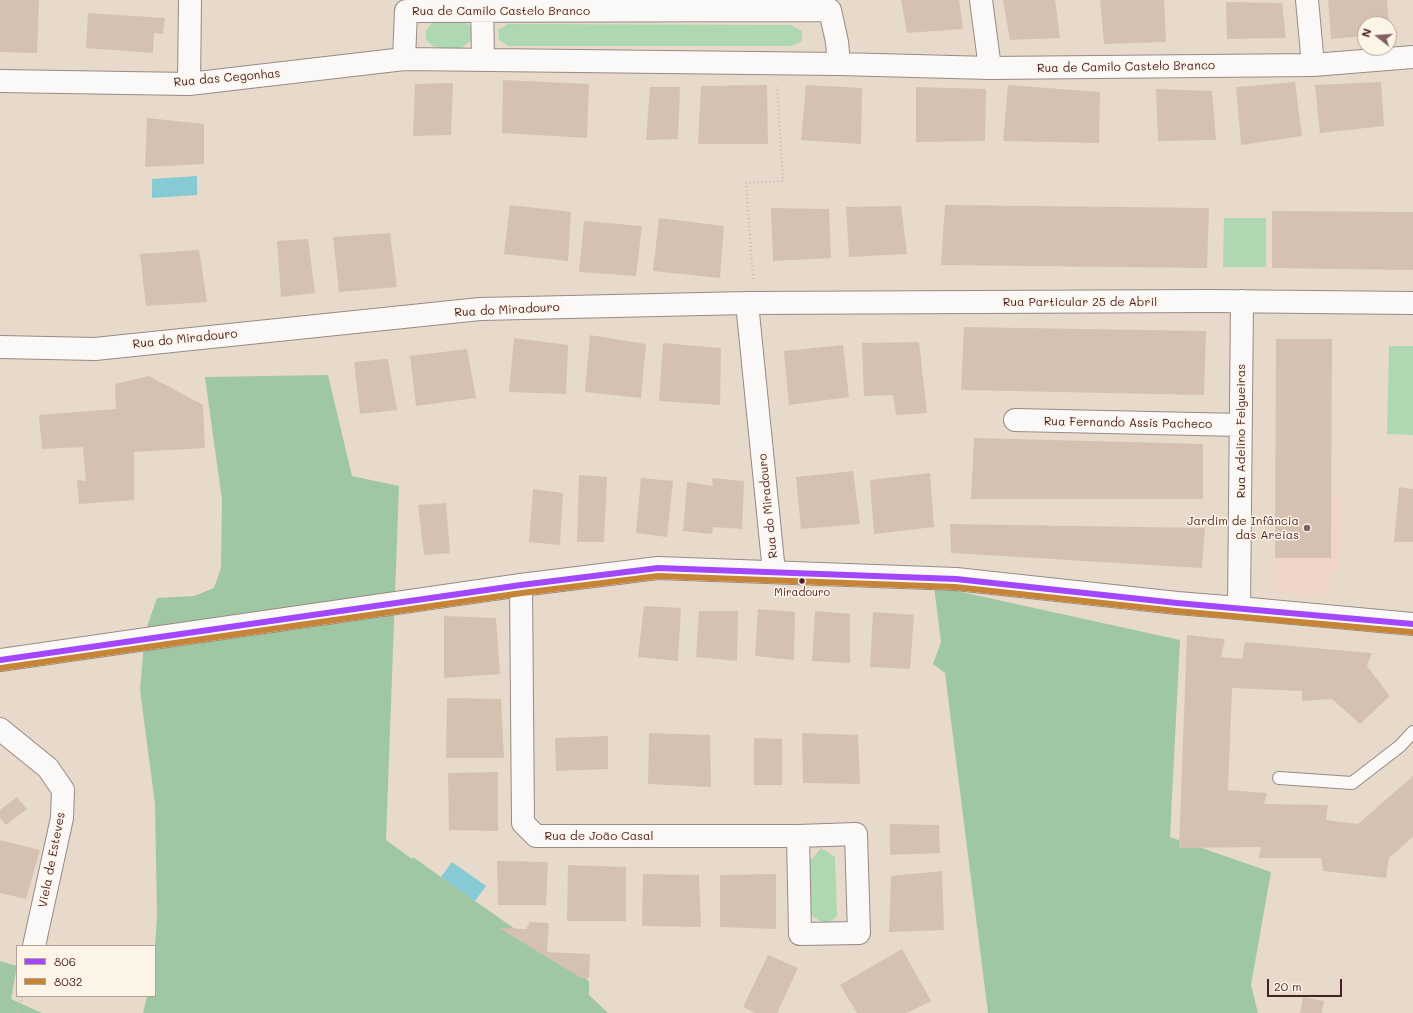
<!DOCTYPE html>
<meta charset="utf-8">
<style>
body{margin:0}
#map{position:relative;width:1413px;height:1013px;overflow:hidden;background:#e7dacb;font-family:Mali,sans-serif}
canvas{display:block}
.legend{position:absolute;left:16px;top:945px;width:140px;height:52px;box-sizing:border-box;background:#fcf5e5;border:1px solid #b59f9b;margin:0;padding:5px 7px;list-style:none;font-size:12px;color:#4a1f2b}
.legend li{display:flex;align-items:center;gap:8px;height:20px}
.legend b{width:20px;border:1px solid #b59f9b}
.north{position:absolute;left:1357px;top:16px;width:40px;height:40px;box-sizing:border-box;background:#fcf5e5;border:1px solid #b59f9b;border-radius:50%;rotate:287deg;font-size:11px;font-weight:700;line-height:16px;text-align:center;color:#4a1f2b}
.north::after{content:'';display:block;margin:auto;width:14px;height:18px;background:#816063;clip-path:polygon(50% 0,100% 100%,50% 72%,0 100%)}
.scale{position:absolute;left:1267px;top:979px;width:75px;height:18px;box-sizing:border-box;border:2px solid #4a1f2b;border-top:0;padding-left:5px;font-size:12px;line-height:14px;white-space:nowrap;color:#4a1f2b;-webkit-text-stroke:3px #fcf5e5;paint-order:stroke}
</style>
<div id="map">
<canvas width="1413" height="1013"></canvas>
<ul class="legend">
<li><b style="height:5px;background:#a347ff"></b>806</li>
<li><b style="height:5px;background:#c68436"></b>8032</li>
</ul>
<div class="north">N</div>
<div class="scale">20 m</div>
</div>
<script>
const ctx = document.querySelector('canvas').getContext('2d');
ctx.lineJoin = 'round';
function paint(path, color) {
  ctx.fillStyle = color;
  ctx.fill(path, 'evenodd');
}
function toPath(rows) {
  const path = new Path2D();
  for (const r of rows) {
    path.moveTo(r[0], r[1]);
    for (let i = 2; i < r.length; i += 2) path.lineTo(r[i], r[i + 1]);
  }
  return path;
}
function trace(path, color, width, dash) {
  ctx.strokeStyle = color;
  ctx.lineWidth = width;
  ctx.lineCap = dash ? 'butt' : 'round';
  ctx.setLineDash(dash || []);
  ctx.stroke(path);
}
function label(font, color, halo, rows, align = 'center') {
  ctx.font = font + ' Mali,sans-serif';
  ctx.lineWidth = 3;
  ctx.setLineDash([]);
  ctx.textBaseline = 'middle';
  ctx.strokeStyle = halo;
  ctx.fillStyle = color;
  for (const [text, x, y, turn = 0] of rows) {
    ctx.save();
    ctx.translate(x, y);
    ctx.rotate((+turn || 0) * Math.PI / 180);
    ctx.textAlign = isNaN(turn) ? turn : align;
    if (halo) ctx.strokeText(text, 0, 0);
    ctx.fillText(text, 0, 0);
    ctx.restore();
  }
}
paint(toPath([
 [1275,497,1339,497,1339,570,1329,570,1329,597,1272,592,1273,564,1275,564]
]), '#f0d4ca');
paint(toPath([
 [440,20,462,21,469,25,473,31,472,39,467,44,460,49,438,48,430,44,426,39,426,30,432,23],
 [508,24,791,25,802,31,802,41,791,46,509,46,499,40,498,30],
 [1224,218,1266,218,1266,267,1223,267],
 [1389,346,1413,346,1413,435,1387,434],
 [821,848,835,857,837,916,826,925,811,915,810,861]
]), '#add8b1');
paint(toPath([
 [328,375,352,476,399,486,386,840,412,859,413,857,441,877,589,981,589,995,608,1013,143,1013,147,996,155,996,155,946,157,915,155,804,140,690,145,632,157,598,194,596,214,588,221,568,222,500,205,377],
 [934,586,1180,640,1170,837,1271,872,1251,985,1258,1013,988,1013,945,673,933,664,941,642],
 [0,961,17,966,11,999,42,1013,0,1013]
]), '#a0c7a4');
paint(toPath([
 [197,176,197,195,152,198,152,179],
 [452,862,486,886,475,901,441,877]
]), '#86cbd3');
paint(toPath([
 [0,0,39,0,37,53,0,52],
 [901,0,959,0,963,29,907,33],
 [1003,0,1055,0,1060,38,1010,40],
 [1100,0,1164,0,1166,42,1104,44],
 [1328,0,1387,0,1389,24,1365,24,1365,36,1331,39],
 [1226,2,1282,3,1286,38,1227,39],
 [88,13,165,18,163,34,154,33,153,53,86,48],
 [503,80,589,84,587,138,502,133],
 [1295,82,1302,136,1241,145,1236,87],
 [1381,82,1384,126,1320,133,1315,85],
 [453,83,451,135,413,136,415,84],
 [767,85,768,144,698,144,701,86],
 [806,85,862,88,861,144,801,140],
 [1008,85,1100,92,1099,143,1003,141],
 [650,87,680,87,678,139,646,140],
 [916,87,986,89,985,141,916,142],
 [1156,89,1212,91,1216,140,1158,141],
 [147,118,204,124,204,164,145,167],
 [510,205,571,212,568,261,504,254],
 [945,205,1209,208,1207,268,941,265],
 [901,206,907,254,849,257,846,207],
 [771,208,829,209,831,258,773,261],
 [1272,211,1413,212,1413,270,1272,268],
 [659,218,724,226,720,278,653,271],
 [584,221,642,226,636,276,579,272],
 [390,233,397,287,339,292,333,237],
 [308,239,315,293,281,297,277,241],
 [199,250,207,302,146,306,140,254],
 [964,327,1206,331,1204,395,961,390],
 [590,335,646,344,641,398,585,392],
 [514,338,568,345,566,394,509,392],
 [1276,339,1332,339,1331,558,1275,558],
 [919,342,927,413,896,415,893,395,864,396,862,343],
 [663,343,721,348,720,405,659,401],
 [843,345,849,397,789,405,784,351],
 [467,349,476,398,416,406,410,356],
 [386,359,388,359,397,410,360,414,354,362],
 [149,376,203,405,205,448,134,452,134,500,79,504,77,480,86,481,83,447,42,449,39,415,116,409,115,384],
 [974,438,1203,444,1203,499,971,499],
 [853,471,860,524,801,529,796,477],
 [930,473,934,527,874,534,870,480],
 [579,475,607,477,604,542,577,542],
 [641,478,673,481,667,537,636,533],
 [712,478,744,481,742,529,713,527,712,534,683,531,687,482,713,486],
 [1399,487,1413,489,1413,542,1394,542],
 [533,489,563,493,560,545,529,542],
 [446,503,450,553,424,555,418,505],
 [950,524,1205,528,1202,568,951,553],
 [644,606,681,608,678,661,638,657],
 [758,609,795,612,794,660,755,656],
 [699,611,738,611,737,661,696,657],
 [815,611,850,614,850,663,812,661],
 [873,612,914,615,910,669,870,667],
 [444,616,496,618,500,674,444,678],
 [1187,635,1225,639,1221,657,1242,659,1245,642,1372,653,1367,666,1390,696,1360,724,1332,699,1302,701,1302,691,1232,688,1228,790,1267,793,1264,804,1328,805,1326,820,1358,824,1413,776,1413,837,1389,858,1386,878,1323,871,1321,858,1259,858,1261,847,1179,848],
 [447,698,501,699,504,758,446,758],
 [649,733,710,735,711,787,648,784],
 [802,733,858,735,860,784,803,783],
 [608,736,608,769,556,771,555,738],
 [754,738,782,739,782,785,754,785],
 [498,772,498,831,449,830,448,773],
 [17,797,27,809,6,825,0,818,0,810],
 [890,824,939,825,940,853,890,855],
 [0,840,40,850,26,899,0,893],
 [497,861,548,862,546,905,498,905],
 [568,865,626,867,626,921,567,921],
 [942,871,944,930,889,932,891,876],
 [643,874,699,875,701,927,642,926],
 [776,874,776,929,720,927,720,875],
 [530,922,549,923,547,952,590,954,589,978,581,978,499,928,526,929],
 [902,949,931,1001,907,1013,857,1013,840,985],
 [768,955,798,968,777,1013,755,1013,743,1007],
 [1303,997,1324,1001,1322,1013,1300,1013]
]), '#d5c1b1');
const service = toPath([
 [1279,778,1352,783,1400,746,1413,732]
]);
const minor = toPath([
 [482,0,483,60],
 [981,0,990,68],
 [1307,0,1313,65],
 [839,64,837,42,830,10,406,11,404,59,839,64,990,68,1313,65,1413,57],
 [0,81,189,84,404,59],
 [189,84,190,0],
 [747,303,774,572],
 [0,347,95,349,480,309,747,303,1210,301,1413,303],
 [1015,420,1241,425],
 [521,585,523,823,536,836,798,836,856,834,859,933,800,934,798,836],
 [1239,608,1242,301],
 [0,729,48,768,63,790,62,818,34,946]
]);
const tertiary = toPath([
 [0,660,521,585,658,568,956,579,1177,603,1239,608,1413,624]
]);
trace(service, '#988a84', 14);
trace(minor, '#988a84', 24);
trace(tertiary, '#988a84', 24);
trace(toPath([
 [753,279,746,183,783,181,777,86],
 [17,1013,22,996]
]), '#c2bbba', 2.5, [1, 3]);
trace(service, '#fbf9f7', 12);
trace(minor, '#fbf9f7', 22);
trace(tertiary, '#fbf9f7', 22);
trace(toPath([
 [0,660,521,585,658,568,956,579,1177,603,1413,624]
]), '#a347ff', 6);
trace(toPath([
 [1,668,522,593,658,576,955,587,1176,611,1412,632]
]), '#c68436', 6);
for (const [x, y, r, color] of [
 [1307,528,4,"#816063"],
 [802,581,3.5,"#4a1f2b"]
]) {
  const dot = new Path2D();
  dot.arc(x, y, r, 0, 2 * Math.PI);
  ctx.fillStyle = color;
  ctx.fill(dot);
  trace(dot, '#fcf5e5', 1.5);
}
label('11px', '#4a1f2b', '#fcf5e5', [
 ["Miradouro",802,593]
]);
label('12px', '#4a1f2b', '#fcf5e5', [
 ["Rua de Camilo Castelo Branco",501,11],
 ["Rua de Camilo Castelo Branco",1126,67,-1],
 ["Rua das Cegonhas",227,78,-5],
 ["Rua Particular 25 de Abril",1080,302],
 ["Rua do Miradouro",507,310,-3],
 ["Rua do Miradouro",185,339,-6],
 ["Rua Fernando Assis Pacheco",1128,423,1],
 ["Rua Adelino Felgueiras",1241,431,-90],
 ["Rua do Miradouro",768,506,-96],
 ["Rua de João Casal",599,836],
 ["Viela de Esteves",52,860,-79]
]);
label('12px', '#4a1f2b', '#fcf5e5', [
 ["Jardim de Infância",1299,521],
 ["das Areias",1299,535]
], 'right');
</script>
